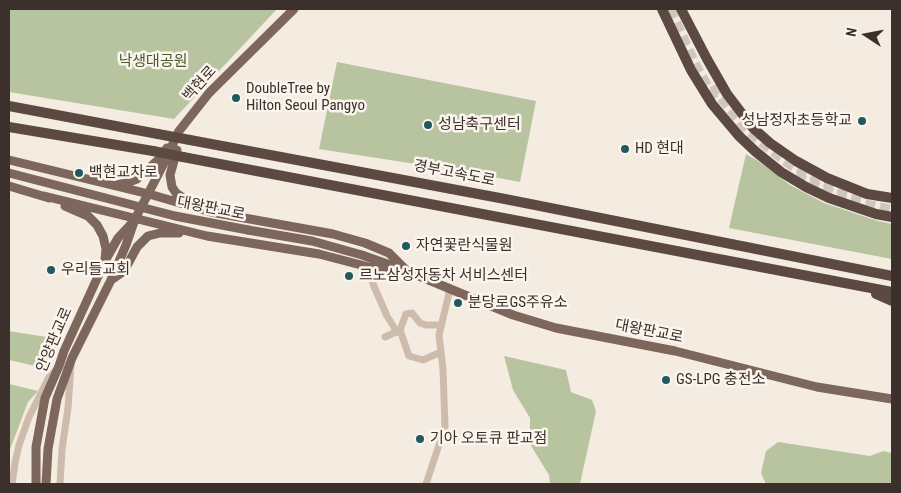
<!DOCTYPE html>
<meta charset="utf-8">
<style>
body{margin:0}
#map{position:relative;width:901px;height:493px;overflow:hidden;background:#f4ebe1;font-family:"Roboto Condensed",sans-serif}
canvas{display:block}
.frame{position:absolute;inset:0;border:10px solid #3b302b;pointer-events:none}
.north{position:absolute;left:841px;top:10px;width:50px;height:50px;-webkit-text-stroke:4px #fbf5ee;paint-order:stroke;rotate:281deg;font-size:14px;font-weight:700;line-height:20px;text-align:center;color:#3b302b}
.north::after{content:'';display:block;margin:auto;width:18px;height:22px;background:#3b302b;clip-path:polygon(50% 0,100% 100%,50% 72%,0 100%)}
</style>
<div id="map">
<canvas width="901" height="493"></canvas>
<div class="frame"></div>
<div class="north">N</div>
</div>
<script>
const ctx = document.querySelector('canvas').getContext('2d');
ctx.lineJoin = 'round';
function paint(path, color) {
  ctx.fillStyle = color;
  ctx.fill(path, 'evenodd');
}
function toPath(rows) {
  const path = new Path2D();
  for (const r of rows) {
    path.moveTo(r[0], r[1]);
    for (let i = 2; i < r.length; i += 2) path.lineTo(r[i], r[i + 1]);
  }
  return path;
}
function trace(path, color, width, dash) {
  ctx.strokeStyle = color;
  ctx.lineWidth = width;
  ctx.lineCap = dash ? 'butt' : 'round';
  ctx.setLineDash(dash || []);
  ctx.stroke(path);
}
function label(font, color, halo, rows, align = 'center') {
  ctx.font = font + ' "Roboto Condensed","Noto Sans KR",sans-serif';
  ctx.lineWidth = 5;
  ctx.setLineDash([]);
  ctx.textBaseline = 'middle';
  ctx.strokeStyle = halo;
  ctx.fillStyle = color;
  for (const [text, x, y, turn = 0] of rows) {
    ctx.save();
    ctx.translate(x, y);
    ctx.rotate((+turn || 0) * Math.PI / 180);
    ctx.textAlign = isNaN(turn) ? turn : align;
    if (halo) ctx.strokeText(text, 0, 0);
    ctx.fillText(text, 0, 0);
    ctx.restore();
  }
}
paint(toPath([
 [9,9,277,9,174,119,9,92],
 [337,62,536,101,520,182,467,172,319,149],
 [746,154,758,161,790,185,824,203,878,221,892,224,892,259,729,228],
 [9,331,59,339,53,354,44,368,9,360],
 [504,356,566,370,571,392,592,400,596,411,580,484,550,484,549,475,530,444,530,418,513,390],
 [9,384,38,391,28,402,9,452],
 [778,442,870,456,883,451,892,453,892,484,766,484,761,473,766,451]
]), '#b8c4a0');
trace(toPath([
 [670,9,695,64,715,100],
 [714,85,720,96,746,129,766,146,792,166,840,189,862,197],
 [796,176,839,197,854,202,892,210]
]), '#cfc6bd', 10, [10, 5]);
trace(toPath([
 [368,267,373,284,387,316,397,332],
 [400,330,409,356,423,360,441,352],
 [385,337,400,330,406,314,412,313,420,323,426,325,441,325],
 [12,484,15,463,19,445,29,417,49,377,56,370],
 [60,484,62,449,68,408,71,365],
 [426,484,445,427,443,369,439,335,450,289]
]), '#cdbbac', 7);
trace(toPath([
 [177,150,170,175,172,187,176,193,186,200,193,202],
 [9,160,149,194,211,212,333,234,365,243,389,253,405,269],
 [117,185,126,183,137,179,159,159,167,148],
 [9,186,49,198],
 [44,196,207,236,319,254,384,271,401,271],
 [65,206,88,216,97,225,103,236,106,249,105,260],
 [248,230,312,241,362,255,407,271,513,315,556,328,675,351,817,387,892,399],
 [111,280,124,271,137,247,148,236,160,233,179,233],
 [36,484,36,447,45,398,59,366,64,351,105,261,118,238,132,223],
 [46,484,48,449,57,399,72,358,111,280,126,245,135,219,162,167,179,131,209,93,294,9]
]), '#7d675c', 9);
trace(toPath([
 [662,9,691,70,712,104,739,136,756,152,781,172,806,187,829,198,876,214,892,217],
 [681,9,707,59,727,94,753,128,770,143,796,161,827,178,867,194,892,198],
 [9,106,158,134],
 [9,127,153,151],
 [190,140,505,199,892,276],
 [183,157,892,292],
 [876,294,892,301]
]), '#5c4a42', 10);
trace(toPath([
 [9,173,175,216,248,230]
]), '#7d675c', 9);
trace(toPath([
 [158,134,190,140],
 [153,151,183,157]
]), '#5c4a42', 10);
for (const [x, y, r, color] of [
 [236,98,5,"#1f5a5e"],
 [862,121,5,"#1f5a5e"],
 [428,125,5,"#1f5a5e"],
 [625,149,5,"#1f5a5e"],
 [79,173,5,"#1f5a5e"],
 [406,246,5,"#1f5a5e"],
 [51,270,5,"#1f5a5e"],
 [349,276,5,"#1f5a5e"],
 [458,303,5,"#1f5a5e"],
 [666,380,5,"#1f5a5e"],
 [420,439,5,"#1f5a5e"]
]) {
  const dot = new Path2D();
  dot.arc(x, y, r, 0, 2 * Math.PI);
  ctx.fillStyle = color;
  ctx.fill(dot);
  trace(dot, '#fbf5ee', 2);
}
label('15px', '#4a5a2e', '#fbf5ee', [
 ["낙생대공원",153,62]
]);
label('15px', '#3b302b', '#fbf5ee', [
 ["백현로",200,84,-48],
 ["경부고속도로",454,174,11],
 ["대왕판교로",211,209,11],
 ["대왕판교로",649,332,11],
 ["안양판교로",55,340,-67]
]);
label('15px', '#3b302b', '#fbf5ee', [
 ["DoubleTree by",246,89],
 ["Hilton Seoul Pangyo",246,106],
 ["성남정자초등학교",852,121,"right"],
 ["성남축구센터",438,125],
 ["HD 현대",635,149],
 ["백현교차로",89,173],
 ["자연꽃란식물원",416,246],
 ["우리들교회",61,270],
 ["르노삼성자동차 서비스센터",359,276],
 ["분당로GS주유소",468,303],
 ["GS-LPG 충전소",676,380],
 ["기아 오토큐 판교점",430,439]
], 'left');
</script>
